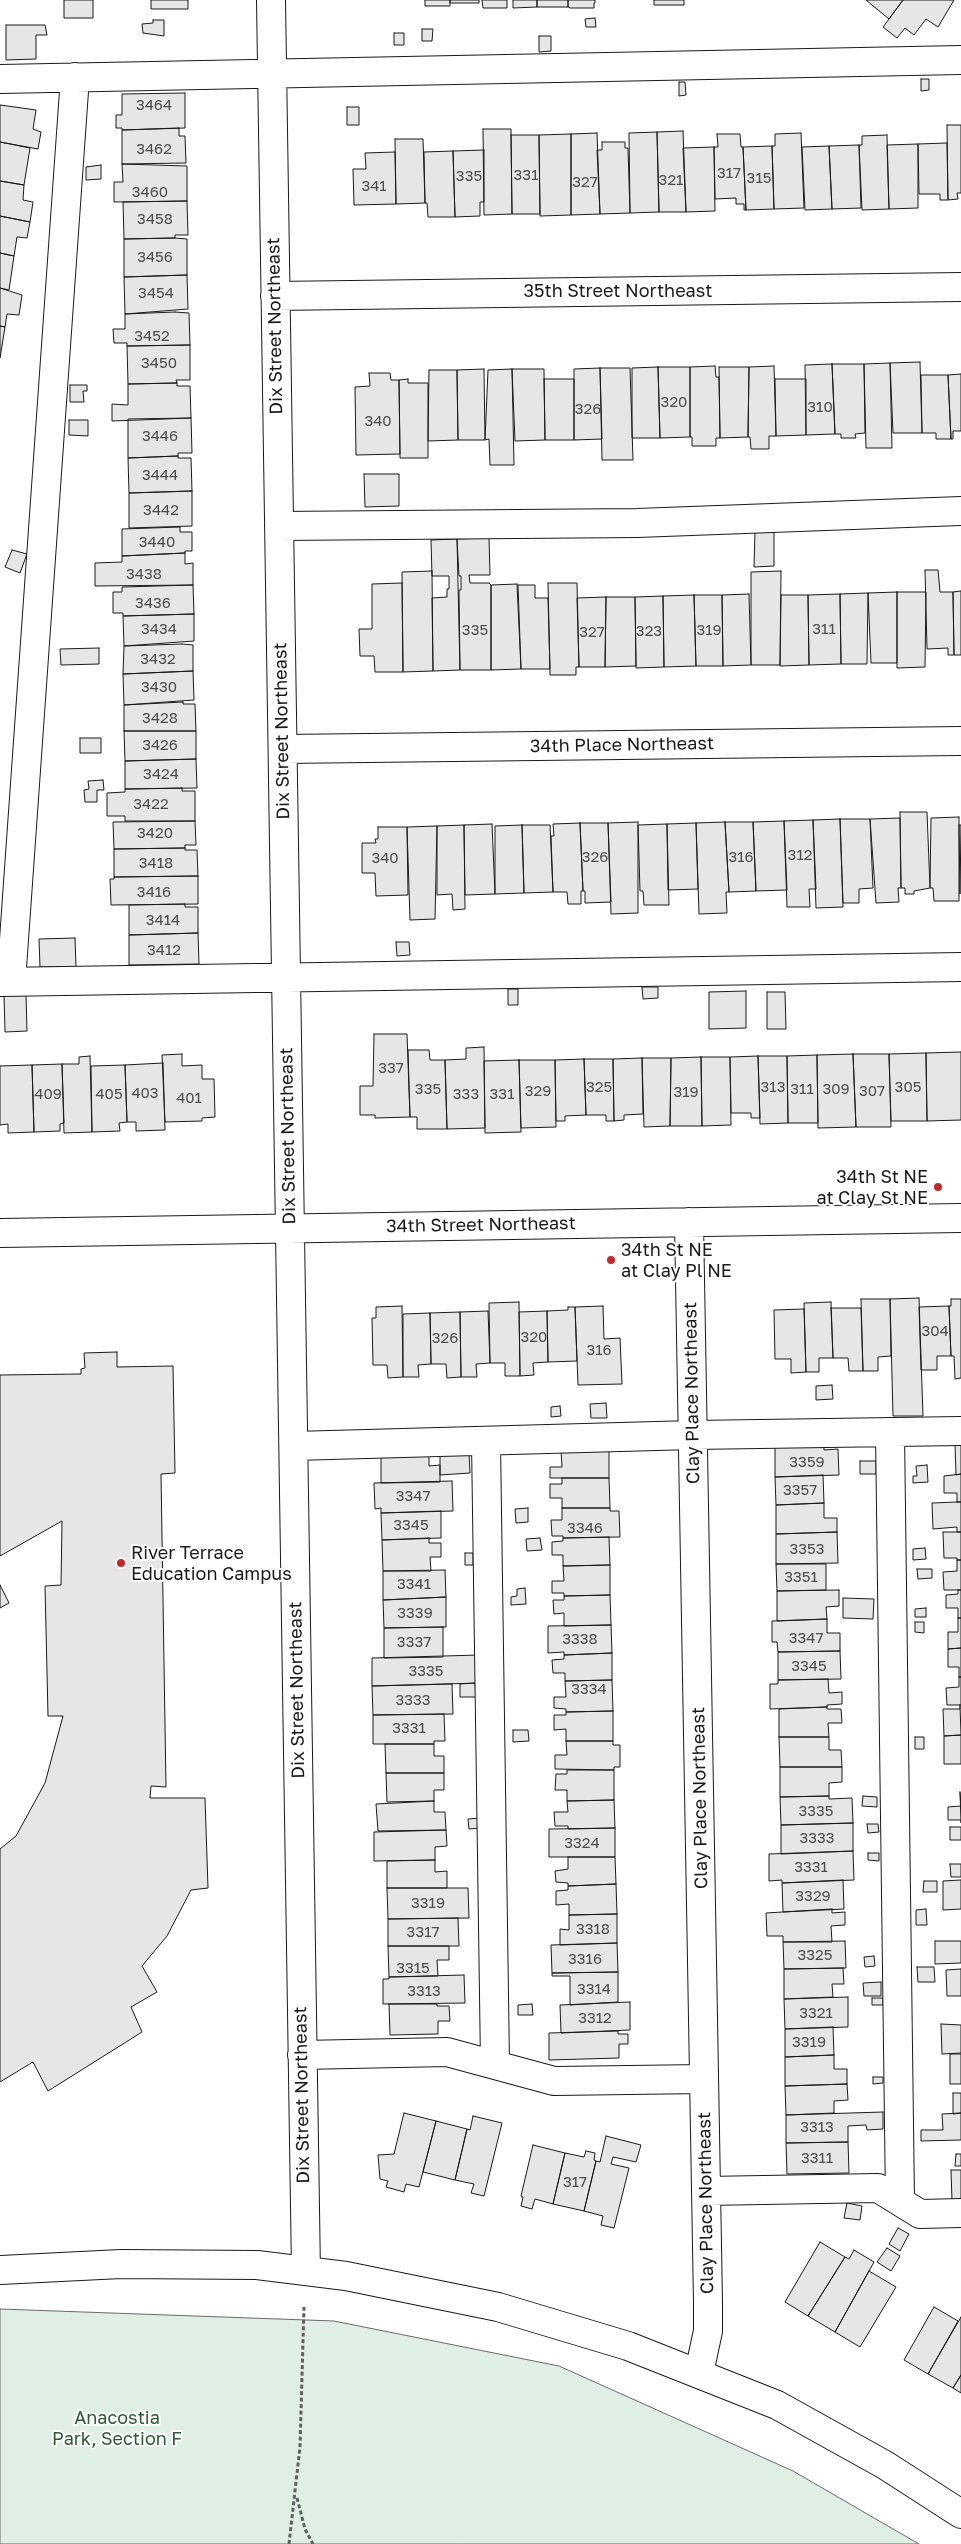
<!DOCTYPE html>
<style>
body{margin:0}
canvas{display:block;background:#fff}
</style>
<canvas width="961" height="2544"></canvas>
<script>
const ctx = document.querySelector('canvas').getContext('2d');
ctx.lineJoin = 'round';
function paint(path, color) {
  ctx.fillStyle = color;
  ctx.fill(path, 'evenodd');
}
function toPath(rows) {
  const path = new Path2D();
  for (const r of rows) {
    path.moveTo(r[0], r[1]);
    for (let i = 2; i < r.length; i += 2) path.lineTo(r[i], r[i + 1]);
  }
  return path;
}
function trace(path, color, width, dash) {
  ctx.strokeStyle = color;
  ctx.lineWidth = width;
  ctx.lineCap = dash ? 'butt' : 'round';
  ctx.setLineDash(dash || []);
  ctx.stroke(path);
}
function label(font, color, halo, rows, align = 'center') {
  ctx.font = font + ' "Golos Text",sans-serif';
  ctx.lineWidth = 4;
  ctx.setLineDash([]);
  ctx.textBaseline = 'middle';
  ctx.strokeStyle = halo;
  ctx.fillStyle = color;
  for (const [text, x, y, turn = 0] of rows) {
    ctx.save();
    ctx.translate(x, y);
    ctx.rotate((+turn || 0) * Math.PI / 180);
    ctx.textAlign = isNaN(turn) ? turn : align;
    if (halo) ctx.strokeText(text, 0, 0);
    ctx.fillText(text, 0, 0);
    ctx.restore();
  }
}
const green = toPath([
 [0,2309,334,2321,559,2366,793,2471,919,2544,0,2544,0,2309]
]);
paint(green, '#e0efe3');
trace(green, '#6a6a6a', 1);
const building = toPath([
 [64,0,93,0,93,18,64,18,64,0],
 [151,0,188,0,188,9,151,9,151,0],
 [425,0,450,0,450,6,425,6,425,0],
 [450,0,479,0,479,3,450,3,450,0],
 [482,0,507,0,507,8,483,8,482,0],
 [513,0,537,0,537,7,513,8,513,0],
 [537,0,568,0,568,7,537,7,537,0],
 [568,0,595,0,595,3,594,3,594,8,570,8,568,7,568,0],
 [654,0,684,0,684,5,654,5,654,0],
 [866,0,903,0,889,19,866,0],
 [903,0,954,0,938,27,926,19,914,35,905,28,897,38,883,27,903,0],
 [595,18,596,27,586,27,585,19,595,18],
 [153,20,164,20,164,36,143,33,142,24,153,23,153,20],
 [6,25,45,25,47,35,36,35,36,59,6,60,6,25],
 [422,29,433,29,432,41,422,41,422,29],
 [394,33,404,33,404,45,394,45,394,33],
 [539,36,551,36,551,51,539,52,539,36],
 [921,79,929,79,929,90,921,91,921,79],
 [679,82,685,82,686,95,679,96,679,82],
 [185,93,185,128,122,130,122,128,116,128,116,115,122,115,122,94,185,93],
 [0,105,36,110,33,129,41,132,38,149,0,142,0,105],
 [347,107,359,107,359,125,347,125,347,107],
 [947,125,961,125,961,193,957,193,958,199,948,200,947,125],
 [179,128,179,136,185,136,186,163,122,164,122,130,179,128],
 [483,129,511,129,512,214,484,215,483,129],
 [683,131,686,212,659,212,657,132,683,131],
 [657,132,659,212,630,213,629,133,657,132],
 [597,133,600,214,571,215,571,134,597,133],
 [801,133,804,208,774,209,772,146,775,146,775,134,801,133],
 [571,134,571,215,540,216,539,135,571,134],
 [717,134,740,134,741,147,743,147,746,210,744,210,744,204,736,204,736,198,715,199,714,147,718,147,717,134],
 [511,135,539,135,540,214,512,214,511,135],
 [887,135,889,209,862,210,859,145,862,145,862,136,887,135],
 [395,139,423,139,425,203,396,204,395,139],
 [0,142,30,148,24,185,0,181,0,142],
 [602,142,625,142,625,148,628,148,630,213,600,214,597,150,602,150,602,142],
 [947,143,948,200,940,200,940,194,919,194,918,144,947,143],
 [918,144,918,208,889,209,887,145,918,144],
 [859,145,861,208,832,209,829,146,859,145],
 [772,146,774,209,746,210,743,147,772,146],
 [829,146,832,209,805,210,802,147,829,146],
 [714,147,715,211,686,212,683,148,714,147],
 [484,150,484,202,480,202,480,216,455,217,453,151,484,150],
 [453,151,455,217,428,217,427,203,425,203,424,152,453,151],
 [395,152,396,204,354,205,353,169,366,169,365,153,395,152],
 [122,164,187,166,187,201,114,202,114,182,123,182,122,164],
 [101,165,101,179,86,180,86,167,101,165],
 [0,181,24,185,23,200,33,202,30,222,0,216,0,181],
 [187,201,188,235,175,235,175,238,124,239,123,202,187,201],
 [0,216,30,222,27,238,17,237,14,256,0,253,0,216],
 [175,238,187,239,187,275,124,277,124,239,175,238],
 [0,253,14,256,9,290,0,288,0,253],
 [187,275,188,309,125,314,124,277,187,275],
 [0,288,22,295,19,315,7,314,5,327,0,326,0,288],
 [175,312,189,313,190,345,127,346,127,343,114,343,113,329,125,329,125,314,175,312],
 [0,326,5,327,0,358,0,326],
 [190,345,190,380,176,380,177,383,128,384,127,346,190,345],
 [920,362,922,433,893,433,890,363,920,362],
 [890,363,892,448,866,448,864,364,890,363],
 [832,364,864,364,865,433,855,434,856,438,841,438,841,434,835,434,832,364],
 [832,364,835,434,806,435,805,365,832,364],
 [715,366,716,377,719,377,720,438,716,438,716,446,692,446,692,437,690,437,690,367,715,366],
 [774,366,776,436,769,436,769,449,751,449,750,437,748,437,749,367,774,366],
 [658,367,690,367,690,437,660,438,658,367],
 [658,367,660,438,632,438,632,368,658,367],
 [719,367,749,367,748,437,720,438,719,367],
 [600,368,630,368,633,460,602,460,600,368],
 [600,368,602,439,574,440,574,369,600,368],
 [484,369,485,440,458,440,457,370,484,369],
 [512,369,544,369,545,440,515,441,512,369],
 [512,369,514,465,490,465,489,439,485,440,488,370,512,369],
 [429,370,457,370,458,440,428,441,429,370],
 [369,373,390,373,391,380,399,380,400,454,356,455,355,387,370,386,369,373],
 [961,374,961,431,953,431,953,439,951,439,948,375,961,374],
 [921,375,948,375,951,439,936,439,936,433,922,433,921,375],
 [408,379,408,383,428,383,428,458,400,458,399,380,408,379],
 [544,379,574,379,574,440,545,440,544,379],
 [775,379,806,379,806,435,776,436,775,379],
 [177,383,177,386,190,386,191,418,112,421,112,404,128,405,128,384,177,383],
 [70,385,87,385,87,391,83,391,84,402,70,402,70,385],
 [191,418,192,453,178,453,178,456,128,458,128,419,191,418],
 [69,420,88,420,88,436,69,435,69,420],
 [178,456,178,458,191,458,192,491,129,493,128,458,178,456],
 [364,474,399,474,399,506,365,507,364,474],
 [192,491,192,526,129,528,129,493,192,491],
 [180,527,180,532,192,532,192,551,185,551,185,553,122,556,122,529,180,527],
 [755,531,774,531,774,566,754,567,755,531],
 [489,538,490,575,469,575,470,583,489,583,491,585,491,670,460,670,459,590,461,590,461,576,459,576,457,539,489,538],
 [457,539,460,670,433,671,432,598,447,597,447,589,449,589,449,576,432,576,431,540,457,539],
 [12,550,27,554,20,573,5,567,12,550],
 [185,553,185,564,193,563,193,585,95,586,95,563,122,562,122,556,185,553],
 [925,570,938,570,940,592,953,592,954,655,948,655,948,648,927,649,925,570],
 [432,571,433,671,403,672,402,572,432,571],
 [781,571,780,665,751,665,751,572,781,571],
 [402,583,403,672,375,672,374,656,360,656,359,629,372,629,372,584,402,583],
 [548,583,577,583,579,667,576,667,576,675,550,675,548,583],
 [517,584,521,669,491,670,491,585,517,584],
 [193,585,194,614,123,616,123,613,113,613,113,592,122,592,122,587,193,585],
 [518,585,535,585,535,598,548,598,550,669,521,669,518,585],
 [961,591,961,655,954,655,953,592,961,591],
 [897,592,926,592,925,667,897,668,897,592],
 [897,592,897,663,871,663,868,593,897,592],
 [868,593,867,664,841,664,840,594,868,593],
 [749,594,751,665,723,666,722,595,749,594],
 [840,594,841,664,809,665,808,595,840,594],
 [694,595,722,595,723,666,696,666,694,595],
 [694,595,696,666,664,667,663,596,694,595],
 [781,595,808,595,809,665,780,666,781,595],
 [663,596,664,667,636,668,635,597,663,596],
 [606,597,635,597,636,666,605,667,606,597],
 [606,597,605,667,579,667,577,598,606,597],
 [194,614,194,641,124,646,123,616,194,614],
 [182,644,193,645,193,671,123,674,124,646,182,644],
 [99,648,99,664,61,665,60,649,99,648],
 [193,671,194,700,124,705,123,674,193,671],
 [183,702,183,704,195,704,196,731,124,731,124,705,183,702],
 [124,731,196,731,196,759,125,761,124,731],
 [80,738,101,738,101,753,80,753,80,738],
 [196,759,197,788,125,789,125,761,196,759],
 [103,780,104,790,97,790,97,802,85,802,84,790,89,789,88,781,103,780],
 [182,788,182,791,195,791,195,821,125,821,125,816,107,816,107,793,125,792,125,789,182,788],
 [900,812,927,812,930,888,914,891,914,894,905,894,905,888,901,888,900,812],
 [959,817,959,901,934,901,933,888,930,888,931,818,959,817],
 [900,818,901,888,898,888,899,902,876,903,870,819,900,818],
 [840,819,870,819,873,888,859,889,859,903,843,903,840,819],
 [840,819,843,907,816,908,813,820,840,819],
 [813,820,816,889,809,889,810,907,787,907,784,821,813,820],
 [195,821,196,845,185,845,185,848,114,849,113,822,195,821],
 [784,821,787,890,756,891,753,822,784,821],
 [638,822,638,913,611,914,608,823,638,822],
 [725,822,753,822,756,891,729,892,725,822],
 [725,822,729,892,726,892,727,913,699,914,696,823,725,822],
 [580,823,608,823,611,902,585,903,585,891,583,891,580,823],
 [580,823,583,891,581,891,581,904,568,904,567,892,553,892,551,836,554,836,553,824,580,823],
 [696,823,698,889,668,890,667,824,696,823],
 [492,824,495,894,465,895,464,825,492,824],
 [667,824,669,905,644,905,643,891,640,891,638,825,667,824],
 [464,825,465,909,453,910,452,894,437,895,437,826,464,825],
 [522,825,550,825,553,892,524,893,522,825],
 [522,825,524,893,495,894,495,826,522,825],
 [959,825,961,825,960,894,959,825],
 [437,826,435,919,410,920,407,827,437,826],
 [378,827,407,827,408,895,376,896,375,873,362,873,362,843,376,843,375,839,378,839,378,827],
 [185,848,185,850,197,850,198,876,114,877,114,849,185,848],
 [198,876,198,904,111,905,110,879,114,879,114,877,198,876],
 [185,904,185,907,198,907,198,933,129,935,129,905,185,904],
 [198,933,199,964,129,965,129,935,198,933],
 [75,938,76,967,40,967,39,939,75,938],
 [396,942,409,942,410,955,397,956,396,942],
 [642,987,658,987,658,998,643,999,642,987],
 [508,989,518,989,518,1005,508,1005,508,989],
 [746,991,746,1028,709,1029,709,992,746,991],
 [767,992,785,992,786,1029,767,1029,767,992],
 [4,995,26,995,27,1031,5,1032,4,995],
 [374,1034,407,1034,410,1117,375,1118,375,1115,360,1115,360,1086,373,1086,374,1034],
 [484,1047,485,1128,447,1129,445,1060,466,1059,466,1048,484,1047],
 [408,1050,429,1050,430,1060,445,1060,447,1129,417,1129,417,1117,410,1117,408,1050],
 [961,1052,961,1120,927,1121,926,1053,961,1052],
 [926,1053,927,1121,891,1121,889,1054,926,1053],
 [182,1054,182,1066,202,1065,202,1079,214,1079,215,1117,202,1118,202,1121,165,1122,162,1055,182,1054],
 [853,1054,889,1054,891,1127,856,1127,853,1054],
 [853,1054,856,1127,818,1128,817,1055,853,1054],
 [817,1055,818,1123,788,1123,787,1056,817,1055],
 [90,1056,92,1132,64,1133,62,1064,79,1064,79,1057,90,1056],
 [758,1056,787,1056,788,1123,760,1124,758,1056],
 [758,1056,760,1118,751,1118,751,1113,731,1113,730,1057,758,1056],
 [701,1057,730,1057,731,1125,702,1126,701,1057],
 [701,1057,702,1126,670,1126,671,1058,701,1057],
 [642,1058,671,1058,670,1126,644,1127,642,1058],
 [642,1058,643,1114,624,1115,624,1120,614,1121,613,1059,642,1058],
 [584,1059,613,1059,614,1121,606,1121,606,1115,586,1115,584,1059],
 [584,1059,586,1115,565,1116,565,1121,556,1121,555,1060,584,1059],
 [519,1060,555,1060,556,1127,521,1128,519,1060],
 [519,1060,521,1132,485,1133,484,1061,519,1060],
 [163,1063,165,1130,136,1131,136,1122,127,1122,125,1065,163,1063],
 [62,1064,64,1123,60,1124,60,1131,34,1132,32,1065,62,1064],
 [32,1065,34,1132,8,1133,8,1124,0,1125,0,1066,32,1065],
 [125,1065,127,1122,119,1123,120,1131,92,1132,91,1066,125,1065],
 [919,1298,923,1416,893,1416,890,1299,919,1298],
 [861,1299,890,1299,891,1356,878,1357,878,1371,863,1371,861,1299],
 [951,1299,961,1299,961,1378,955,1379,954,1356,951,1356,949,1306,951,1306,951,1299],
 [519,1302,520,1376,505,1376,505,1363,490,1363,489,1303,519,1302],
 [831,1302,833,1358,819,1358,819,1372,806,1372,804,1303,831,1302],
 [402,1306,403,1377,388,1378,387,1365,373,1365,372,1318,376,1318,376,1307,402,1306],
 [603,1306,604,1339,620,1338,622,1384,578,1385,575,1307,603,1306],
 [949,1306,951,1356,937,1356,937,1370,921,1370,919,1307,949,1306],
 [568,1307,575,1307,577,1361,548,1362,547,1311,568,1310,568,1307],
 [831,1308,861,1308,863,1371,849,1371,848,1358,833,1358,831,1308],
 [804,1309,806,1372,791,1373,791,1359,775,1359,774,1310,804,1309],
 [488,1311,490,1363,476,1364,477,1377,461,1377,460,1312,488,1311],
 [547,1311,548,1362,533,1363,534,1375,520,1376,519,1312,547,1311],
 [460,1312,461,1377,447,1378,446,1364,431,1364,430,1313,460,1312],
 [430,1313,431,1364,418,1365,419,1377,403,1377,403,1314,430,1313],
 [117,1352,117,1367,173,1366,175,1473,161,1474,166,1787,151,1786,150,1798,205,1798,208,1888,191,1890,167,1936,142,1966,157,1992,131,2007,142,2032,48,2091,33,2062,0,2082,0,1849,16,1836,45,1783,63,1716,48,1716,45,1586,61,1585,62,1521,0,1556,0,1375,81,1374,81,1369,85,1368,84,1353,117,1352],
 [832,1385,833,1399,816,1400,816,1386,832,1385],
 [606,1403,607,1418,591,1418,590,1404,606,1403],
 [560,1406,561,1416,551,1417,551,1407,560,1406],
 [955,1444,961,1444,961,1474,956,1475,955,1444],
 [824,1446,824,1450,838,1449,839,1475,775,1477,775,1447,824,1446],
 [609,1450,609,1478,550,1478,550,1467,562,1467,561,1451,609,1450],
 [429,1451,429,1466,440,1465,440,1482,381,1483,381,1453,429,1451],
 [469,1453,470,1473,440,1475,440,1454,469,1453],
 [860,1461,876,1461,876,1474,860,1474,860,1461],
 [927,1465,928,1482,913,1483,913,1476,917,1476,916,1466,927,1465],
 [961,1474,961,1502,957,1502,957,1493,944,1493,944,1476,961,1474],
 [823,1475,824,1503,776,1505,775,1477,823,1475],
 [562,1478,609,1478,610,1508,562,1508,562,1498,550,1498,550,1484,562,1484,562,1478],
 [452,1481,453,1511,381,1513,381,1508,375,1509,374,1483,452,1481],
 [957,1502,961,1502,961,1532,957,1532,957,1527,933,1529,932,1503,957,1502],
 [824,1503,824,1518,837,1518,837,1532,776,1534,776,1505,824,1503],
 [528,1508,528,1522,516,1523,515,1509,528,1508],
 [562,1508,610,1508,610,1511,619,1511,620,1537,563,1538,563,1536,552,1536,551,1520,562,1520,562,1508],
 [441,1511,441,1538,382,1540,381,1513,441,1511],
 [837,1532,838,1563,776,1564,776,1534,837,1532],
 [943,1532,961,1532,961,1560,957,1560,957,1558,944,1558,943,1532],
 [609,1537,610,1565,563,1566,563,1555,552,1555,552,1542,563,1541,563,1538,609,1537],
 [429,1538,429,1543,441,1543,441,1557,430,1557,431,1571,383,1571,382,1540,429,1538],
 [540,1538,542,1550,527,1551,526,1539,540,1538],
 [925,1548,926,1559,913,1560,913,1549,925,1548],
 [465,1553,473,1553,473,1565,465,1565,465,1553],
 [957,1560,961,1560,961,1590,944,1590,943,1572,957,1571,957,1560],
 [776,1564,826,1564,826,1590,777,1591,776,1564],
 [610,1565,610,1595,564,1596,564,1593,552,1593,552,1581,564,1581,563,1566,610,1565],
 [917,1569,932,1569,932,1578,918,1579,917,1569],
 [445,1570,446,1597,383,1600,383,1571,445,1570],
 [0,1585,9,1603,0,1608,0,1585],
 [525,1588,526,1604,511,1605,511,1597,517,1596,517,1589,525,1588],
 [839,1590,839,1606,826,1607,827,1619,777,1621,777,1591,839,1590],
 [958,1590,961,1590,961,1618,958,1618,958,1608,946,1608,946,1595,958,1594,958,1590],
 [610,1595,611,1625,564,1626,564,1613,554,1614,553,1600,564,1600,564,1596,610,1595],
 [446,1597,446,1627,384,1628,383,1600,446,1597],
 [843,1598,874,1599,873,1619,843,1618,843,1598],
 [926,1608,926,1617,915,1617,915,1609,926,1608],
 [958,1618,961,1618,961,1648,948,1649,948,1632,958,1632,958,1618],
 [827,1619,827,1633,840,1633,840,1651,778,1652,777,1642,772,1642,772,1621,827,1619],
 [915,1622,924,1622,924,1633,915,1632,915,1622],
 [611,1625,612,1653,564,1655,564,1652,548,1653,548,1626,611,1625],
 [443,1627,443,1657,384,1658,384,1628,443,1627],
 [961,1648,961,1677,959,1677,959,1667,948,1667,948,1649,961,1648],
 [840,1651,841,1679,778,1680,778,1652,840,1651],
 [612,1653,612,1680,565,1681,565,1673,553,1673,552,1660,564,1659,564,1655,612,1653],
 [480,1655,480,1683,372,1686,372,1658,480,1655],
 [959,1677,961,1677,961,1705,947,1705,946,1688,959,1687,959,1677],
 [828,1679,829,1693,842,1692,842,1704,827,1705,827,1707,770,1709,770,1684,778,1684,778,1680,828,1679],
 [612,1680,613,1711,566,1712,566,1709,554,1708,554,1697,566,1697,565,1681,612,1680],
 [475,1683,476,1697,460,1697,460,1684,475,1683],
 [452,1684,453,1714,373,1715,372,1686,452,1684],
 [960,1705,961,1735,944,1736,943,1709,960,1709,960,1705],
 [827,1707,827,1709,841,1709,842,1723,828,1723,829,1737,779,1737,779,1709,827,1707],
 [613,1711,613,1741,566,1741,566,1729,554,1730,554,1715,566,1715,566,1712,613,1711],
 [444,1714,445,1741,434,1741,434,1744,373,1744,373,1715,444,1714],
 [513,1730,528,1730,529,1741,513,1742,513,1730],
 [961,1735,961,1764,944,1764,944,1736,961,1735],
 [779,1737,829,1737,829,1750,841,1750,842,1767,780,1767,779,1737],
 [915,1737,924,1737,924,1749,915,1749,915,1737],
 [566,1741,613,1741,613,1745,620,1745,620,1767,614,1767,614,1770,555,1769,555,1755,567,1755,566,1741],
 [385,1744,434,1744,434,1756,444,1756,444,1773,386,1773,385,1744],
 [780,1767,842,1767,842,1782,829,1783,829,1796,780,1797,780,1767],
 [567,1770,614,1770,614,1800,567,1801,567,1790,555,1790,556,1774,567,1774,567,1770],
 [386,1773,444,1773,444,1790,434,1790,434,1801,387,1802,386,1773],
 [960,1792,961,1823,961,1820,948,1820,948,1807,961,1806,960,1792],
 [829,1796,829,1799,852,1798,853,1823,781,1825,780,1797,829,1796],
 [863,1796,877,1797,877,1807,862,1806,863,1796],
 [614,1800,615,1828,568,1829,568,1826,555,1826,554,1812,568,1812,567,1801,614,1800],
 [434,1801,434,1812,445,1812,446,1830,378,1831,376,1804,434,1801],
 [480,1818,481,1828,469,1829,468,1819,480,1818],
 [853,1823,853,1851,781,1854,781,1825,853,1823],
 [867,1824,878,1824,879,1832,868,1833,867,1824],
 [950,1827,961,1827,961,1840,950,1840,950,1827],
 [615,1828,615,1857,549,1857,549,1829,615,1828],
 [446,1830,447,1846,435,1847,435,1860,374,1861,374,1832,446,1830],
 [853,1851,854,1880,782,1883,782,1880,769,1881,769,1854,853,1851],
 [868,1853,879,1853,879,1861,868,1860,868,1853],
 [568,1857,615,1857,616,1884,568,1886,568,1883,556,1882,555,1871,568,1869,568,1857],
 [435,1860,435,1872,447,1871,447,1888,387,1888,387,1861,435,1860],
 [950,1864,961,1864,961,1877,951,1877,950,1864],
 [843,1880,844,1909,783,1912,782,1883,843,1880],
 [961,1880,961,1909,943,1910,943,1881,961,1880],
 [924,1881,937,1881,937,1892,923,1892,924,1881],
 [616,1884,617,1914,569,1915,569,1904,556,1905,556,1891,568,1890,568,1886,616,1884],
 [387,1888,468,1888,469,1918,388,1919,387,1888],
 [832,1909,832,1913,845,1912,845,1925,831,1926,832,1942,783,1942,783,1936,767,1936,766,1913,832,1909],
 [926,1909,927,1925,916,1925,916,1910,926,1909],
 [617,1914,617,1943,560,1945,560,1929,569,1930,569,1915,617,1914],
 [458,1918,459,1946,388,1946,388,1919,458,1918],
 [845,1941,846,1968,784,1969,783,1942,845,1941],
 [935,1941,961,1941,961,1963,935,1964,935,1941],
 [617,1943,618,1972,552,1973,551,1945,617,1943],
 [388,1946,449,1946,449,1960,437,1960,438,1976,389,1977,388,1946],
 [874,1956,875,1966,865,1967,864,1957,874,1956],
 [917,1967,934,1967,935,1982,918,1982,917,1967],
 [843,1968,844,1984,832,1984,833,1997,784,1999,784,1969,843,1968],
 [961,1969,961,1996,947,1996,946,1970,961,1969],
 [618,1972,618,2002,570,2005,570,1976,552,1976,552,1973,618,1972],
 [464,1975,465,2003,383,2004,383,1979,389,1979,389,1977,464,1975],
 [881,1982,881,1996,864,1996,863,1983,881,1982],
 [848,1997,848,2027,785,2029,784,1999,848,1997],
 [872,1998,883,1998,883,2005,872,2005,872,1998],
 [630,2002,630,2030,561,2033,560,2005,630,2002],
 [389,2004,437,2004,437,2006,449,2006,450,2021,438,2021,438,2034,390,2035,389,2004],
 [532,2004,533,2015,518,2015,518,2005,532,2004],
 [941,2024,961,2025,961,2053,942,2054,941,2024],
 [833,2027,834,2055,785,2057,785,2029,833,2027],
 [618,2031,618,2034,628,2034,628,2044,619,2044,619,2058,549,2060,549,2033,618,2031],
 [950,2054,961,2054,961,2084,950,2084,950,2054],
 [834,2055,834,2069,847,2069,847,2084,785,2086,785,2057,834,2055],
 [873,2077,883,2077,883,2083,873,2084,873,2077],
 [847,2084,848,2100,834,2101,834,2113,786,2115,785,2086,847,2084],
 [953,2093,961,2093,961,2113,953,2114,953,2093],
 [883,2112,883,2129,867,2130,866,2125,848,2126,848,2142,786,2143,786,2115,883,2112],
 [404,2113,436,2121,419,2187,406,2184,404,2192,386,2187,388,2181,380,2179,378,2155,394,2154,404,2113],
 [961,2113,961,2140,921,2141,921,2130,943,2130,942,2114,961,2113],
 [473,2116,502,2123,484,2196,471,2193,474,2184,455,2180,467,2129,470,2130,473,2116],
 [436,2121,467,2129,455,2180,423,2172,436,2121],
 [606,2136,641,2145,636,2162,613,2157,611,2164,629,2168,614,2228,601,2225,603,2216,584,2211,596,2161,600,2162,606,2136],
 [848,2142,849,2173,787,2174,786,2143,848,2142],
 [533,2145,565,2153,553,2204,535,2199,532,2209,521,2206,523,2197,521,2196,533,2145],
 [586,2151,595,2153,594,2160,596,2161,584,2211,553,2204,565,2153,584,2157,586,2151],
 [956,2154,961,2154,961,2166,955,2166,956,2154],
 [951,2170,961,2170,961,2201,952,2201,951,2170],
 [847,2203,862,2206,860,2220,844,2218,847,2203],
 [898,2228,909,2234,900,2251,889,2244,898,2228],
 [820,2242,845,2257,808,2316,785,2302,820,2242],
 [887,2248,900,2256,891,2271,877,2262,887,2248],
 [854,2250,874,2262,835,2332,808,2316,845,2257,849,2259,854,2250],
 [869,2271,896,2287,860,2347,835,2332,869,2271],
 [934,2307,958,2321,928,2374,904,2360,934,2307],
 [961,2317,961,2375,953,2388,928,2374,961,2317],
 [961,2375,961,2393,953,2388,961,2375]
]);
paint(building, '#e6e6e6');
trace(building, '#1a1a1a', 1);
const minor = toPath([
 [271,0,306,2271],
 [0,79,961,60],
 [275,296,961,287],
 [279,526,637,523,961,511],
 [283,749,961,741],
 [0,982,961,967],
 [11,982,75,77],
 [689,1222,708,2302,708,2331,699,2373],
 [0,1233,961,1218],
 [890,1432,900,2201],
 [486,1442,495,2064],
 [294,1446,693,1435,961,1431],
 [302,2055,447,2052,554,2081,704,2079],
 [706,2191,878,2188,920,2214,961,2213],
 [0,2270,121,2264,257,2265,346,2276,498,2307,628,2346,777,2405,885,2465,961,2514]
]);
trace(minor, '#1a1a1a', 30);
trace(toPath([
 [297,2498,305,2529,313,2544],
 [289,2544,300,2447,304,2307]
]), '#5f5f5f', 3, [4, 2.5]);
trace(minor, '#fff', 28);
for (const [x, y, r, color] of [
 [938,1187,5,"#c62828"],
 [611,1260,5,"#c62828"],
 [121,1563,5,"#c62828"]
]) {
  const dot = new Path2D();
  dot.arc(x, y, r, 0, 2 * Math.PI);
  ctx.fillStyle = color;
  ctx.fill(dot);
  trace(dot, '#fff', 2);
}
label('15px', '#4d4d4d', null, [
 ["3464",154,105],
 ["3462",154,149],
 ["317",729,173],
 ["331",526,175],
 ["335",469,176],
 ["315",759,178],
 ["321",671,180],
 ["327",585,182],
 ["341",374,186],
 ["3460",150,192],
 ["3458",155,219],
 ["3456",155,257],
 ["3454",156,293],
 ["3452",152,336],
 ["3450",159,363],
 ["320",674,402],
 ["310",820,407],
 ["326",588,409],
 ["340",378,421],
 ["3446",160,436],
 ["3444",160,475],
 ["3442",161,510],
 ["3440",157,542],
 ["3438",144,574],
 ["3436",153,603],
 ["3434",159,629],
 ["311",824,629],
 ["335",475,630],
 ["319",709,630],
 ["323",649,631],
 ["327",592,632],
 ["3432",158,659],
 ["3430",159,687],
 ["3428",160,718],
 ["3426",160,745],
 ["3424",161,774],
 ["3422",151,804],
 ["3420",155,833],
 ["312",800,855],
 ["326",595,857],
 ["316",741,857],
 ["340",385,858],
 ["3418",156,863],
 ["3416",154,892],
 ["3414",163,920],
 ["3412",164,950],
 ["337",391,1068],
 ["325",599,1087],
 ["313",773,1087],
 ["305",908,1087],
 ["335",428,1089],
 ["311",802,1089],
 ["309",836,1089],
 ["329",538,1091],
 ["307",872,1091],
 ["319",686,1092],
 ["403",145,1093],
 ["409",48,1094],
 ["405",109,1094],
 ["333",466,1094],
 ["331",502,1094],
 ["401",189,1098],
 ["304",935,1331],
 ["320",534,1337],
 ["326",445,1338],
 ["316",599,1350],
 ["3359",807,1462],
 ["3357",800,1490],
 ["3347",413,1496],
 ["3345",411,1525],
 ["3346",585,1528],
 ["3353",807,1549],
 ["3351",801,1577],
 ["3341",414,1584],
 ["3339",415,1613],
 ["3347",806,1638],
 ["3338",580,1639],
 ["3337",414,1642],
 ["3345",809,1666],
 ["3335",426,1671],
 ["3334",589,1689],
 ["3333",413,1700],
 ["3331",409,1728],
 ["3335",816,1811],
 ["3333",817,1838],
 ["3324",582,1843],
 ["3331",811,1867],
 ["3329",813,1896],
 ["3319",428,1903],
 ["3318",593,1929],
 ["3317",423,1932],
 ["3325",815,1955],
 ["3316",585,1959],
 ["3315",413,1968],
 ["3314",594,1989],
 ["3313",424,1991],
 ["3321",816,2013],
 ["3312",595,2018],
 ["3319",809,2042],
 ["3313",817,2127],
 ["3311",817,2158],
 ["317",575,2182]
]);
label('18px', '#1a1a1a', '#fff', [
 ["35th Street Northeast",618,291],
 ["Dix Street Northeast",275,326,-91],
 ["Dix Street Northeast",282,731,-91],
 ["34th Place Northeast",622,745,-1],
 ["Dix Street Northeast",288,1136,-91],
 ["34th Street Northeast",481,1225,-1],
 ["Clay Place Northeast",692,1393,-91],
 ["Dix Street Northeast",297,1690,-91],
 ["Clay Place Northeast",700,1798,-91],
 ["Dix Street Northeast",302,2095,-91],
 ["Clay Place Northeast",706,2203,-91]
]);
label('18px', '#1a1a1a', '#fff', [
 ["34th St NE",928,1177,"right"],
 ["at Clay St NE",928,1198,"right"],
 ["34th St NE",621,1250],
 ["at Clay Pl NE",621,1271],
 ["River Terrace",131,1553],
 ["Education Campus",131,1574]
], 'left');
label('18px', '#2b5a34', '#fff', [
 ["Anacostia",117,2418],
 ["Park, Section F",117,2439]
]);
</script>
